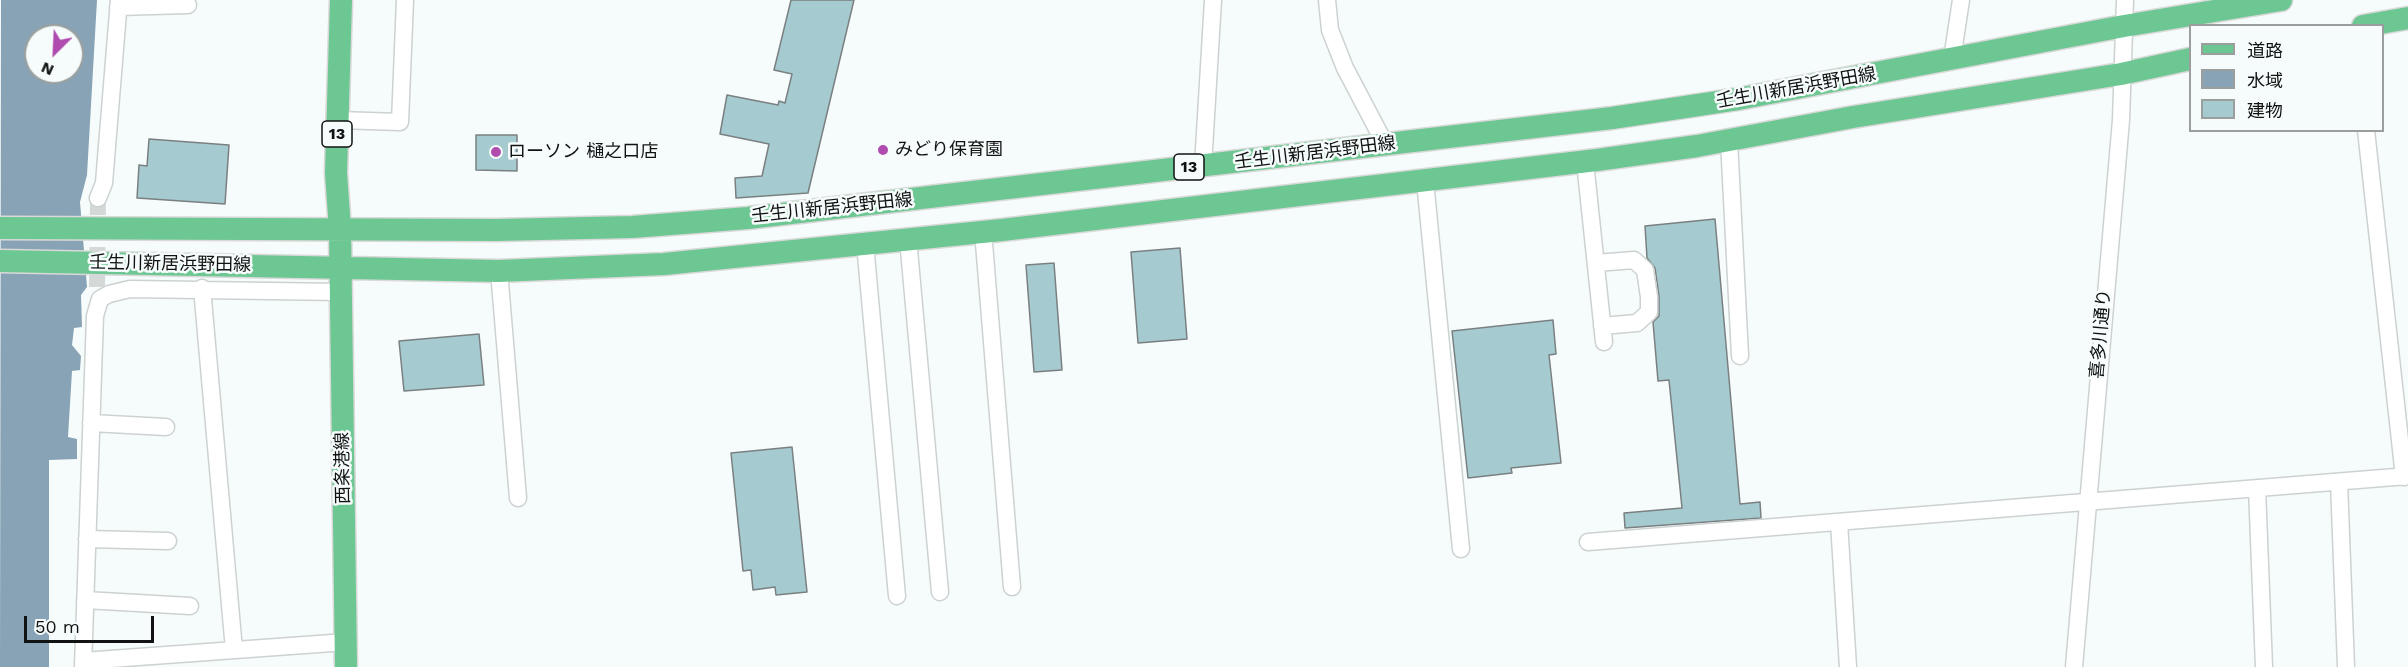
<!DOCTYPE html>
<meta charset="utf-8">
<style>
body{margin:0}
#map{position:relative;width:2408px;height:667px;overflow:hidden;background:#f6fcfb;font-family:"Work Sans","Noto Sans JP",sans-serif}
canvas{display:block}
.legend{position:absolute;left:2189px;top:24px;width:195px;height:108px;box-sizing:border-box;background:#f6fcfb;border:2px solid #9a9f9e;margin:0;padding:8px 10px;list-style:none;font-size:18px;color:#111313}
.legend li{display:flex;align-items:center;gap:12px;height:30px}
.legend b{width:30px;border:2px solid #9a9f9e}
.north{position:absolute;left:24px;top:24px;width:60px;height:60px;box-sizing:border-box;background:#f6fcfb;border:2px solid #9a9f9e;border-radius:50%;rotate:204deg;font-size:16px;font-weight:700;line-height:24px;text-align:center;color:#111313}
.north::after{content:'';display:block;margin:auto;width:21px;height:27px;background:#b04bb0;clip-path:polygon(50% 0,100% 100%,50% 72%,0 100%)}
.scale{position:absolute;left:24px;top:616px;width:130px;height:27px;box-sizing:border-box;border:3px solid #111313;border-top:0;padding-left:8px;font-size:18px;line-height:21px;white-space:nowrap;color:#111313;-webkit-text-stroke:4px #f6fcfb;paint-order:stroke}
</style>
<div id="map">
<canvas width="2408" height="667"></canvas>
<ul class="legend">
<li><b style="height:8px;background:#6dc792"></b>道路</li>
<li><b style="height:16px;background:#88a3b5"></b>水域</li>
<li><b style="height:16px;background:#a5cad0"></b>建物</li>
</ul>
<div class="north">N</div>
<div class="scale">50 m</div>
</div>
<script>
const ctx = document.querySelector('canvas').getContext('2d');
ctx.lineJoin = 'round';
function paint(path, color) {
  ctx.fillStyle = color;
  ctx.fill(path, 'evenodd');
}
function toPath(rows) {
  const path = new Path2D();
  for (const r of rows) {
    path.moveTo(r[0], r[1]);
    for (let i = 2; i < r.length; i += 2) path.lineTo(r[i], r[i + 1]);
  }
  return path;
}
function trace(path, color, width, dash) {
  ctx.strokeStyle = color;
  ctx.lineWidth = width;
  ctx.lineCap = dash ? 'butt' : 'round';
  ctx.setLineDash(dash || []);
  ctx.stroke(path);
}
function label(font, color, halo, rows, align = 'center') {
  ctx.font = font + ' "Work Sans","Noto Sans JP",sans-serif';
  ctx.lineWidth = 5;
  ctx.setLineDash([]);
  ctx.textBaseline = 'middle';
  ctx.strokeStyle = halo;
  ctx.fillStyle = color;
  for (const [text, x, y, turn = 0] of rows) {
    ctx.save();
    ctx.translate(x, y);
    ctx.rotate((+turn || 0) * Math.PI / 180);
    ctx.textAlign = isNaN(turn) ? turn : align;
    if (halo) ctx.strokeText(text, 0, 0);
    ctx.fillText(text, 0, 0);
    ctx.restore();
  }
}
paint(toPath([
 [1,0,97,0,87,175,80,202,87,287,81,295,82,327,74,328,72,345,81,356,80,370,72,371,68,437,77,439,77,459,49,460,49,667,0,667],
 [36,36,72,36,72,72,36,72]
]), '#88a3b5');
const building = toPath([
 [791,0,854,0,808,193,736,198,735,178,762,176,769,144,720,134,727,95,778,105,779,101,785,103,792,74,774,70,791,0],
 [476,135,517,135,517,171,476,170,476,135],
 [149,139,229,145,225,204,137,198,139,165,147,166,149,139],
 [1715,219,1740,504,1760,502,1761,518,1625,528,1624,513,1682,508,1669,380,1658,381,1653,322,1659,316,1659,296,1655,268,1647,258,1645,226,1715,219],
 [1180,248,1187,339,1138,343,1131,252,1180,248],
 [1054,263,1062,370,1034,372,1026,265,1054,263],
 [1553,320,1556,354,1549,355,1561,463,1511,468,1512,473,1468,478,1452,331,1553,320],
 [479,334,484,385,404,391,399,341,479,334],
 [792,447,807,592,776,595,775,587,753,590,751,570,743,571,731,453,792,447]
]);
paint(building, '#a5cad0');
trace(building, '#7a8081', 1.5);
trace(toPath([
 [97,287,98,198]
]), '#d4d9d8', 16, [16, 8]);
const minor = toPath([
 [1327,0,1330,30,1345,68,1385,144],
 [118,7,188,5],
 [1952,59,1961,0],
 [338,120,400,122,405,0],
 [2366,130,2404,477],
 [1729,140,1740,356],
 [1585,162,1604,342],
 [1203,166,1213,0],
 [1425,181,1461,549],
 [98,198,104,183,119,0],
 [983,231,1012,587],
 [908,239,940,592],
 [865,244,897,596],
 [1596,263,1634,260,1645,270,1649,297,1649,312,1637,323,1602,326],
 [499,271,518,498],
 [202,288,234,650],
 [91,423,166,427],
 [2339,482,2346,667],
 [2257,488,2264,667],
 [1839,522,1848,667],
 [87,539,168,541],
 [1588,542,2408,476],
 [85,600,190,606],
 [83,661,346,642],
 [83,667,95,316,100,299,109,294,130,289,340,292],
 [2074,667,2121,120,2125,0]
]);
const major = toPath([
 [341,0,336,173,340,229,346,667],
 [2363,26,2408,18],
 [0,228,497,230,632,227,748,218,1612,118,1738,99,2124,26,2281,0],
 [0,261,499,271,664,264,1002,230,1597,160,1697,146,1853,117,2121,74,2190,59]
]);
trace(minor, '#ccd2d1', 19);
trace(major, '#d9d9d9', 25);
trace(minor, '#fff', 16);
trace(major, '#6dc792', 22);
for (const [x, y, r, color] of [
 [883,150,6,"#b04bb0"],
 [496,152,6,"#b04bb0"]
]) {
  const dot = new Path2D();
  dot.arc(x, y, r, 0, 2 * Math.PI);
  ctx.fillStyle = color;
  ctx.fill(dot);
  trace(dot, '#f6fcfb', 2);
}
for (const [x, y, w] of [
 [337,134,30],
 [1189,167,30]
]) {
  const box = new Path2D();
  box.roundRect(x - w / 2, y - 13, w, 26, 4.5);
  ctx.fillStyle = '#f6fcfb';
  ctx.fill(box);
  trace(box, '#111313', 1.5);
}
label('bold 16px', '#111313', null, [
 ["13",337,134],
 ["13",1189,167]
]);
label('18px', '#111313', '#f6fcfb', [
 ["壬生川新居浜野田線",1796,88,-10],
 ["壬生川新居浜野田線",1315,153,-7],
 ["壬生川新居浜野田線",832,208,-6],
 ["壬生川新居浜野田線",170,264,1],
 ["喜多川通り",2101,334,-85],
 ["西条港線",343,468,-91]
]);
label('18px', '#111313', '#f6fcfb', [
 ["みどり保育園",895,150],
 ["ローソン 樋之口店",508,152]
], 'left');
</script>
